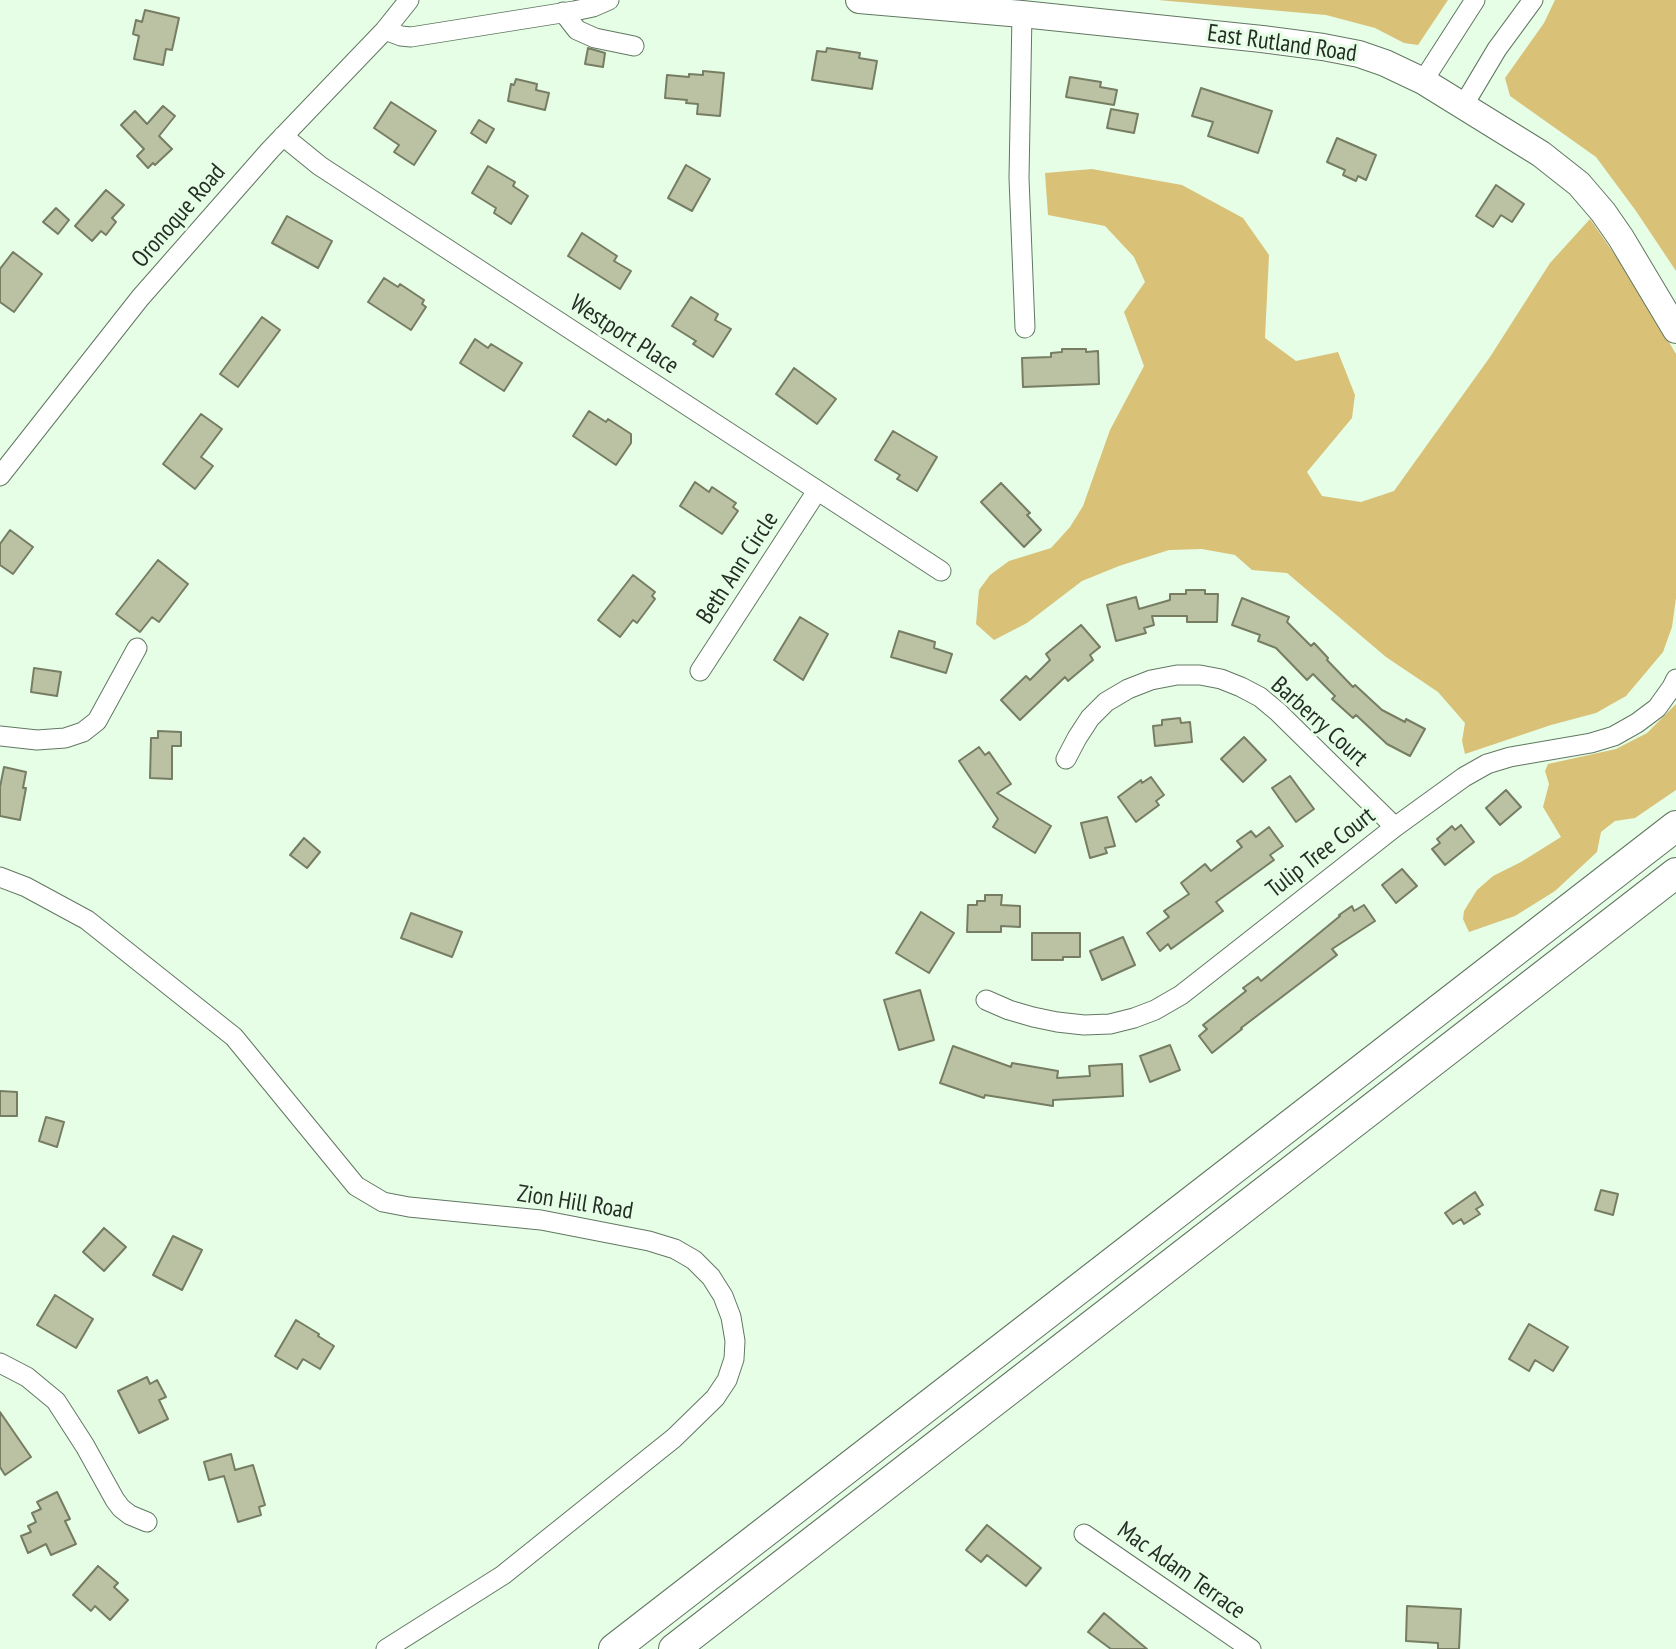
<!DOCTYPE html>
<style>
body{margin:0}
canvas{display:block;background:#e5fee5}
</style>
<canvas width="1676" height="1649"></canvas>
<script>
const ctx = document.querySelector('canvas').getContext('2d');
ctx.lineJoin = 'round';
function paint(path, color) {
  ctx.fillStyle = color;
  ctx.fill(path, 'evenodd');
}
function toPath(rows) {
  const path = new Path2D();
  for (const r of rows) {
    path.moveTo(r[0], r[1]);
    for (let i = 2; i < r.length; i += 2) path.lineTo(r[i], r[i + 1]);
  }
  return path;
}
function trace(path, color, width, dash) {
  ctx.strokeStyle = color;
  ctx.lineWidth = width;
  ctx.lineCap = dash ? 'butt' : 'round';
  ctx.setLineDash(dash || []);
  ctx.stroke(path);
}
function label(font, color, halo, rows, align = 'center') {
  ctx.font = font + ' "PT Sans Narrow",sans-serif';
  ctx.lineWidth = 6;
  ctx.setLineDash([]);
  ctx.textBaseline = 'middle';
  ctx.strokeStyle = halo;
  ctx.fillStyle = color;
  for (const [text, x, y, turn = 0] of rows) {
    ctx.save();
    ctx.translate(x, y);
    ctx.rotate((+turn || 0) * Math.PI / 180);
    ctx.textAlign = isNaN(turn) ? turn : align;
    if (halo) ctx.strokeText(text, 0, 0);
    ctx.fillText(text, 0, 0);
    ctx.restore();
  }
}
paint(toPath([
 [1158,0,1448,0,1418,45,1404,43,1375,28,1326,15],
 [1555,0,1676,0,1676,271,1636,211,1596,157,1510,96,1505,78,1544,23],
 [1092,169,1182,185,1243,218,1269,255,1265,338,1296,361,1338,352,1355,395,1352,418,1307,472,1322,496,1361,502,1394,491,1490,357,1550,263,1590,219,1633,281,1676,354,1676,598,1672,627,1663,652,1626,696,1596,713,1551,725,1465,754,1462,741,1465,723,1438,692,1386,657,1287,573,1252,570,1235,555,1202,549,1169,550,1119,566,1082,581,1027,623,994,640,976,624,979,590,990,575,1009,561,1051,548,1070,527,1083,506,1110,430,1144,366,1124,312,1145,282,1134,257,1105,226,1048,215,1045,173],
 [1676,704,1676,790,1635,818,1615,821,1601,832,1597,852,1555,891,1515,916,1469,932,1463,919,1464,911,1477,890,1493,876,1521,862,1561,837,1543,807,1549,784,1545,771,1548,764,1616,749,1647,733]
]), '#d9c178');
const building = toPath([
 [145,10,179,18,172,50,166,49,163,65,134,59,139,36,133,34,136,20,142,22,145,10],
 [588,48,605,53,603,67,585,64,588,48],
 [827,48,860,53,859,58,877,61,872,89,812,80,817,51,826,52,827,48],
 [703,71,724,73,720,116,697,114,698,104,686,103,687,100,665,98,667,75,689,77,689,74,703,75,703,71],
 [1070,77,1101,82,1100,87,1117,90,1114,105,1066,97,1070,77],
 [516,79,537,84,536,90,549,93,545,110,508,101,511,84,514,85,516,79],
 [1201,88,1272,111,1258,153,1208,136,1213,122,1192,116,1201,88],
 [391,102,436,131,414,165,394,152,399,145,374,128,391,102],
 [163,106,175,116,159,136,172,149,155,165,153,163,148,168,137,156,144,149,121,125,135,111,147,124,163,106],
 [1111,109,1138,114,1134,133,1107,128,1111,109],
 [479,120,494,129,486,143,471,133,479,120],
 [1337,138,1376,155,1366,180,1358,176,1356,181,1343,175,1345,170,1327,162,1337,138],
 [686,165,710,179,692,211,668,198,686,165],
 [488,166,515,182,513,186,528,196,511,224,494,213,496,208,472,193,488,166],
 [1496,185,1524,204,1512,222,1501,215,1493,227,1476,216,1496,185],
 [106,190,124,205,112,218,116,222,106,235,101,231,92,241,75,226,106,190],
 [56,208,69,220,58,234,43,222,56,208],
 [287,216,332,241,318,268,272,243,287,216],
 [582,233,617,256,614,261,631,271,620,289,568,256,582,233],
 [13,252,42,274,14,312,0,302,0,269,13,252],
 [384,278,398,287,400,284,424,300,422,304,426,307,411,330,368,302,384,278],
 [691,297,718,314,715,320,731,329,713,357,693,344,696,341,672,326,691,297],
 [262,317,280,330,238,387,220,374,262,317],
 [475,339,488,348,491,344,522,363,504,391,460,363,475,339],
 [1062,349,1086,349,1086,352,1098,351,1099,384,1023,387,1022,358,1051,357,1051,353,1062,352,1062,349],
 [794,368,836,399,817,424,776,394,794,368],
 [589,411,606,422,608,419,631,434,631,443,616,465,573,436,589,411],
 [201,414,222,429,201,457,213,466,195,489,163,464,201,414],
 [893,431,937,457,917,491,897,479,900,475,875,460,893,431],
 [695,482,709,492,712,487,736,503,733,507,738,511,722,534,680,506,695,482],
 [1001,483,1030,513,1027,515,1041,530,1024,547,981,502,1001,483],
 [10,530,33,547,13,574,0,565,0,544,10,530],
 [158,560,188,584,159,622,152,617,140,632,116,614,158,560],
 [633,575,655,592,652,596,655,599,637,623,633,620,620,637,598,620,633,575],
 [1186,590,1205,590,1205,594,1218,594,1217,622,1187,622,1187,616,1152,616,1154,625,1144,628,1146,633,1116,641,1107,605,1136,597,1139,609,1170,600,1170,594,1186,594,1186,590],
 [1242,598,1289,617,1287,622,1311,646,1314,643,1328,658,1327,660,1353,687,1355,685,1382,710,1405,722,1406,719,1425,729,1410,756,1387,744,1356,715,1353,718,1332,699,1335,696,1313,674,1307,680,1276,648,1258,641,1260,635,1232,625,1242,598],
 [800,617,828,634,803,680,774,660,800,617],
 [1081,625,1100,647,1090,655,1093,660,1068,681,1065,677,1020,720,1001,700,1026,676,1030,680,1050,660,1046,654,1081,625],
 [899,631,935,642,934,648,952,654,946,673,891,657,899,631],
 [34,668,61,672,57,696,31,692,34,668],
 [1180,718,1181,723,1190,722,1192,742,1155,746,1153,726,1162,725,1162,720,1180,718],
 [158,731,181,732,181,746,172,746,172,779,150,778,151,738,158,738,158,731],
 [1244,737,1266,760,1243,782,1221,759,1244,737],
 [979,747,985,755,989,752,1011,784,997,793,1051,826,1035,853,993,827,998,819,959,761,979,747],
 [4,767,26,772,23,788,26,788,20,820,0,816,0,787,4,767],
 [1290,776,1314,809,1296,822,1272,788,1290,776],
 [1151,777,1164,795,1156,801,1159,805,1136,822,1118,797,1141,780,1142,783,1151,777],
 [1506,790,1521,807,1500,825,1486,808,1506,790],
 [1107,817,1115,846,1105,848,1107,853,1090,858,1081,823,1107,817],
 [1461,825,1474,842,1445,865,1432,849,1440,843,1437,839,1452,826,1455,830,1461,825],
 [1269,827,1283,846,1270,855,1274,860,1216,902,1223,911,1171,949,1168,944,1160,951,1147,933,1169,917,1164,911,1189,894,1181,883,1205,864,1211,871,1242,847,1237,841,1251,831,1256,837,1269,827],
 [304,838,320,852,307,868,290,855,304,838],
 [1402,869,1417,886,1396,903,1382,885,1402,869],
 [985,895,1002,895,1001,905,1020,906,1020,927,1001,926,1001,932,967,932,968,905,977,905,977,901,985,901,985,895],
 [1364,905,1375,921,1332,949,1337,955,1241,1028,1242,1029,1212,1053,1199,1036,1207,1029,1203,1025,1246,991,1243,988,1258,977,1261,981,1340,916,1339,915,1352,906,1354,911,1364,905],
 [921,912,954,933,929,973,896,953,921,912],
 [411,913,462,932,452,957,401,938,411,913],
 [1032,933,1080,933,1080,957,1063,957,1063,960,1032,960,1032,933],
 [1123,937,1135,965,1102,980,1090,951,1123,937],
 [920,990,934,1040,899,1050,884,1000,920,990],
 [1170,1045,1180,1070,1150,1082,1140,1056,1170,1045],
 [953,1046,1011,1067,1012,1063,1058,1071,1057,1078,1090,1076,1089,1066,1122,1064,1123,1096,1053,1100,1053,1106,985,1095,984,1098,940,1083,953,1046],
 [0,1091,17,1092,17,1116,0,1116,0,1091],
 [46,1117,64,1122,57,1147,39,1141,46,1117],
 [1601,1190,1618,1194,1613,1215,1595,1210,1601,1190],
 [1475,1192,1483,1205,1476,1209,1480,1214,1464,1224,1461,1219,1453,1224,1445,1213,1475,1192],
 [104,1228,126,1247,104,1271,83,1252,104,1228],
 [173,1236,202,1250,182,1290,153,1275,173,1236],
 [55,1295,93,1319,76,1348,37,1325,55,1295],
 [296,1320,319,1334,318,1336,334,1346,320,1369,303,1359,297,1369,275,1356,296,1320],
 [1529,1324,1568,1347,1553,1371,1535,1360,1529,1371,1509,1359,1529,1324],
 [147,1377,150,1384,157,1380,166,1397,159,1400,168,1419,139,1433,118,1391,147,1377],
 [0,1412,31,1457,5,1475,0,1467,0,1412],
 [231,1454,235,1470,253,1465,265,1505,259,1507,261,1515,238,1522,224,1476,209,1480,204,1462,231,1454],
 [57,1492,70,1519,65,1521,76,1544,51,1555,46,1544,28,1553,21,1536,31,1532,28,1526,36,1522,32,1513,41,1509,37,1502,57,1492],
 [987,1525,1041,1568,1026,1586,987,1555,981,1562,966,1550,987,1525],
 [98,1566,118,1583,114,1587,128,1600,110,1620,95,1606,91,1611,73,1595,98,1566],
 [1407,1606,1461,1609,1459,1649,1438,1649,1438,1643,1406,1641,1407,1606],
 [1104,1613,1147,1649,1111,1649,1088,1632,1104,1613]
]);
paint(building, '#bbc2a4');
trace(building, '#767d62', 2);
const minor = toPath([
 [563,12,577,30,595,38,634,46],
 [1022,14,1019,178,1025,328],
 [385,30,401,36,411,37,574,11,593,7,609,0],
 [1423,81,1475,0],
 [1463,106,1497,49,1533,0],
 [283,136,320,166,941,571],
 [0,476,140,298,270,150,385,30,409,0],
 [700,671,817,491],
 [0,736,37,740,65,738,83,732,97,721,137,648],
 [1066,759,1077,738,1090,718,1106,702,1128,689,1151,680,1177,675,1200,675,1221,679,1241,687,1260,697,1278,712,1395,827],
 [0,877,26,887,87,920,234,1037,356,1186,383,1202,409,1207,541,1220,649,1241,675,1249,694,1260,711,1277,723,1296,731,1317,735,1341,734,1359,727,1380,715,1398,674,1438,503,1575,386,1649],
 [986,1000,1009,1010,1033,1017,1057,1022,1084,1025,1110,1024,1134,1018,1155,1010,1181,995,1204,977,1395,827,1464,777,1487,764,1510,757,1591,743,1614,736,1637,723,1657,708,1672,687,1676,679],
 [0,1363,27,1377,56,1401,85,1446,115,1500,121,1508,130,1515,147,1522],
 [1084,1534,1251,1649]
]);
const major = toPath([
 [859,0,1022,14,1262,39,1323,47,1359,54,1385,63,1423,81,1541,154,1579,184,1603,212,1621,238,1676,330]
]);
const highway = toPath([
 [614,1649,1676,826],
 [674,1649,1676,873]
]);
trace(minor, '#627762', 21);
trace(major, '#627762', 28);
trace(highway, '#627762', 32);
trace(minor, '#fff', 19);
trace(major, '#fff', 26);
trace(highway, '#fff', 30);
label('24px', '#252e26', '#e5fee5', [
 ["East Rutland Road",1282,44,8],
 ["Oronoque Road",179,216,-49],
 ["Westport Place",624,335,33],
 ["Beth Ann Circle",738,568,-57],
 ["Barberry Court",1319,722,42],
 ["Tulip Tree Court",1321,853,-38],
 ["Zion Hill Road",575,1203,9],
 ["Mac Adam Terrace",1181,1571,35]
]);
</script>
